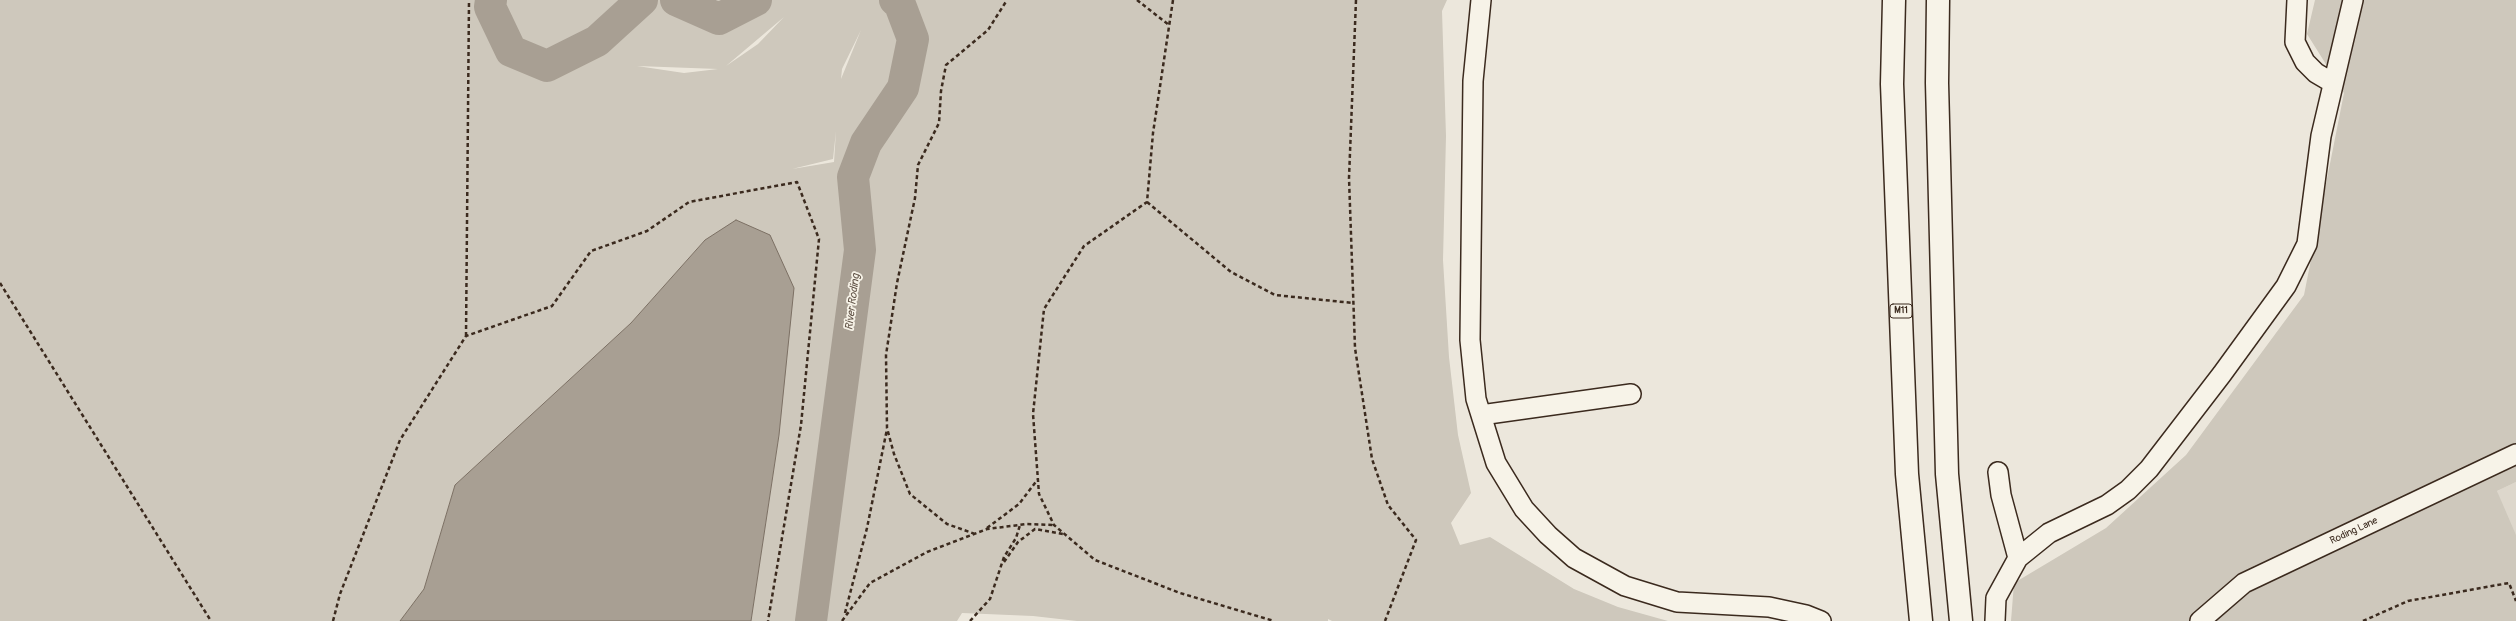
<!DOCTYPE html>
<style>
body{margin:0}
canvas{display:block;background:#ece7dc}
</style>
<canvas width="2516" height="621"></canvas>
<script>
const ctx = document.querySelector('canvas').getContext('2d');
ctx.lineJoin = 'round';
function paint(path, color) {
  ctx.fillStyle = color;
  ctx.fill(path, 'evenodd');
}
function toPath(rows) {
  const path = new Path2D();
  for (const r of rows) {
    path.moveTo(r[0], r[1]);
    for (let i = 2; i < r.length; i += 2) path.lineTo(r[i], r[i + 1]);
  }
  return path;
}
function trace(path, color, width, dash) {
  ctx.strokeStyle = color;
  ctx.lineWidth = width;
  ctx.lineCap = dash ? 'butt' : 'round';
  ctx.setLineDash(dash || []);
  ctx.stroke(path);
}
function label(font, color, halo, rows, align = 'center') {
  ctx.font = font + ' Pangolin,sans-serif';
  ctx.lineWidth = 3.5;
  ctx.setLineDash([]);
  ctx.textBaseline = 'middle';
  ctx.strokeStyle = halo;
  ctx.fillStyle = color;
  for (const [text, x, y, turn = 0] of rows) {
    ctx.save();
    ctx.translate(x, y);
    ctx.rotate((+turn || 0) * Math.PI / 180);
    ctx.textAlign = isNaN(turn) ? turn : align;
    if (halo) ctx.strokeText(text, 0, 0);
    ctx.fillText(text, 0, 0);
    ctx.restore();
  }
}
paint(toPath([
 [2516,482,2516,552,2497,491]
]), '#ddd7cc');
paint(toPath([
 [0,0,1447,0,1442,11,1446,136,1443,260,1449,357,1458,435,1471,493,1451,523,1460,545,1490,537,1574,589,1618,607,1668,621,1332,621,1328,619,1328,621,1077,621,1033,616,962,613,957,621,751,621,779,435,705,240,631,323,455,485,424,589,400,621,0,621],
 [784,17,758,44,726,66],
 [861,30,841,79,842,69],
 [637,66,718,69,684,73],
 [836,131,834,162,792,169,833,159],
 [2315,0,2516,0,2516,482,2497,491,2516,535,2516,621,2011,621,2014,583,2106,528,2186,455,2304,295,2344,93,2307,34]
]), '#cec8bc');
const water = toPath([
 [736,220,770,235,794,288,779,435,751,621,400,621,424,589,455,485,631,323,705,240,736,220]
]);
paint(water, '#a89f93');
trace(water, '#7c7064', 1);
trace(toPath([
 [491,0,490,7,511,51,547,66,597,41,642,0],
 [676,0,719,19,756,0],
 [811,621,860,250,853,177,866,143,903,88,913,39,899,2,895,0]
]), '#a89f93', 32);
const minor = toPath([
 [1481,0,1473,81,1470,340,1476,399,1496,463,1524,509,1548,535,1574,558,1625,586,1677,602,1769,607,1806,615,1821,621],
 [2297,0,2295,42,2305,62,2316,73,2333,83],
 [1481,415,1631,394],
 [1998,472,2001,495,2018,558],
 [1995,621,1996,598,2018,558,2049,533,2107,505,2128,490,2149,469,2222,374,2286,286,2307,244,2321,136,2353,0],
 [2200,621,2244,583,2516,454]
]);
const highway = toPath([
 [1894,0,1892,84,1907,474,1921,621],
 [1938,0,1937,83,1947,474,1961,621]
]);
trace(minor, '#3b2a1e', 22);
trace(highway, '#3b2a1e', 25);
trace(toPath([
 [1137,0,1169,25],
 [1173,0,1153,133,1147,202,1084,246,1044,309,1033,414,1039,494,1054,525,1095,560,1180,593,1274,621],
 [1356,0,1349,178,1355,348,1372,459,1388,505,1416,540,1385,621],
 [1147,202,1231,272,1275,295,1353,303],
 [0,283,211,621],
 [466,336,469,0],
 [987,528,1019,504,1038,479],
 [975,534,947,524,910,494,894,454,887,428,886,355,897,283,915,198,918,165,939,123,941,91,946,65,988,30,1007,0],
 [1004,562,1018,542,1035,529,1063,534],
 [845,613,867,528,887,429],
 [333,621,340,594,400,440,466,336,552,306,591,251,647,231,689,202,797,182,819,239,801,425,768,621],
 [842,621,870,583,927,552,987,529,1027,524,1054,525],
 [970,621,990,599,1004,557,1016,538,1020,525],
 [2363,621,2408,601,2509,583,2516,601]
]), '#3b2a1e', 2.5, [4, 3]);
trace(minor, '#f7f3e8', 19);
trace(highway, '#f7f3e8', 22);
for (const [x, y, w] of [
 [1901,311,22]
]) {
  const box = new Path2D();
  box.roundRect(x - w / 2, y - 7, w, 14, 3);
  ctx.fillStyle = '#f7f3e8';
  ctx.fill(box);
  trace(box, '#3b2a1e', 1);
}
label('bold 9px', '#3b2a1e', null, [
 ["M11",1901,311]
]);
label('10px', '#3b2a1e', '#f7f3e8', [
 ["Roding Lane",2354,531,-25]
]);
label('italic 11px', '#615347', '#f7f3e8', [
 ["River Roding",853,302,-83]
]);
</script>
